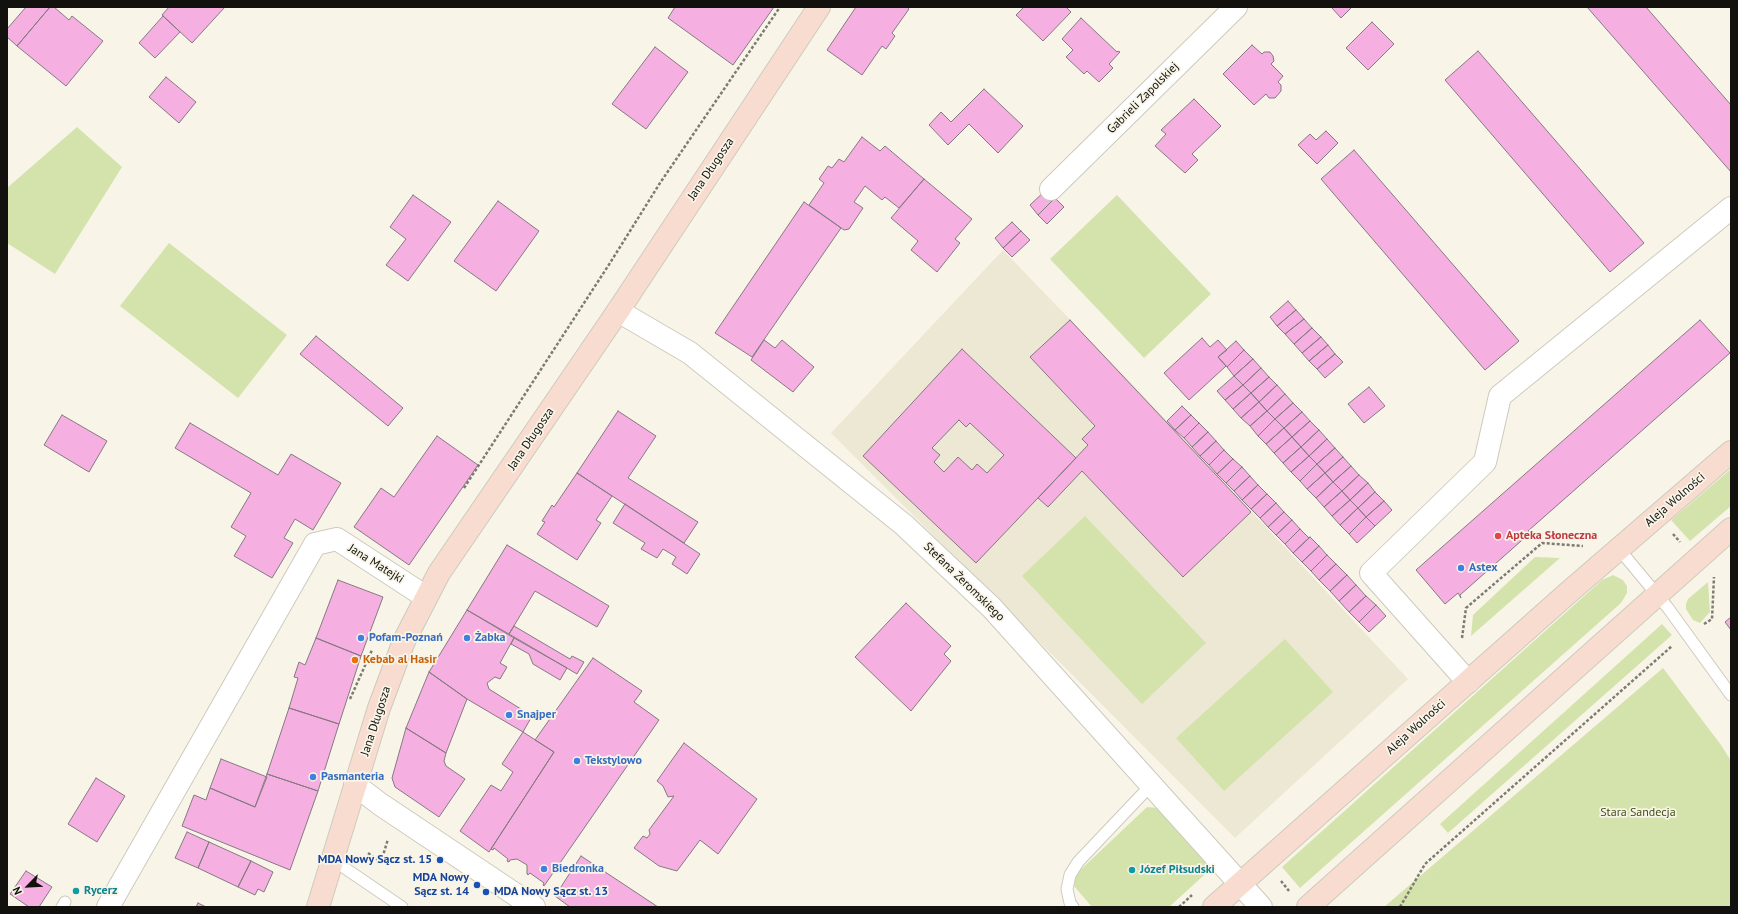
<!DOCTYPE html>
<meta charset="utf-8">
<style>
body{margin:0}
#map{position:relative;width:1738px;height:914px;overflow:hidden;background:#f8f5e8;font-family:"PT Sans",sans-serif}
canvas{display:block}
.frame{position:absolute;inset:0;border:8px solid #12110d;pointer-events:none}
.north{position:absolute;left:8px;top:866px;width:40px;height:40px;-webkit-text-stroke:3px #f8f5e8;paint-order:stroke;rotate:246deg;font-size:11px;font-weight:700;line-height:16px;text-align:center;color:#12110d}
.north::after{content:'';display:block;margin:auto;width:14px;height:18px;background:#12110d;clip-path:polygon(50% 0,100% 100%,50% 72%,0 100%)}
</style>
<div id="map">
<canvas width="1738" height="914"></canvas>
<div class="frame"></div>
<div class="north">N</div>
</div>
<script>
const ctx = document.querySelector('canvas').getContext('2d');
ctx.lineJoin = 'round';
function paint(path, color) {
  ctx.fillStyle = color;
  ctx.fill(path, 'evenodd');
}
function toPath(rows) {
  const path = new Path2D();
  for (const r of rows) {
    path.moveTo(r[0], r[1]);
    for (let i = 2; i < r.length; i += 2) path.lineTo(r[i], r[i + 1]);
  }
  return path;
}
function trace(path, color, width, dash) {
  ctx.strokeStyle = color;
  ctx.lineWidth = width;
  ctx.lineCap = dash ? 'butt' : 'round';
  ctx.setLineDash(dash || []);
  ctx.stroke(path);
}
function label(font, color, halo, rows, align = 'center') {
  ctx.font = font + ' "PT Sans",sans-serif';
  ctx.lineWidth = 3.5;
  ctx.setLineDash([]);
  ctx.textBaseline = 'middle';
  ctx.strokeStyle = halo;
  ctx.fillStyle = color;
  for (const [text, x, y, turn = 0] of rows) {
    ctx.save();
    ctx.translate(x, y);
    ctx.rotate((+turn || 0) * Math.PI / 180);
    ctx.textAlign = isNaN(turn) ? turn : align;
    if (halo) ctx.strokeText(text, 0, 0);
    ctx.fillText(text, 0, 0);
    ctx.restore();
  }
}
paint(toPath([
 [1003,250,1138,390,1408,679,1235,838,831,433]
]), '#ede8d4');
paint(toPath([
 [77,127,122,167,55,274,7,243,7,188],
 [1117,195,1211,294,1144,358,1050,259],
 [169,243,287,335,238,398,120,306],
 [1731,469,1731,506,1690,541,1671,520],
 [1085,516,1206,643,1142,704,1022,576],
 [1535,557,1560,558,1471,636,1473,615],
 [1613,575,1623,580,1627,586,1627,593,1621,603,1300,888,1282,867,1602,580],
 [1708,582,1710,612,1700,623,1693,620,1686,609,1686,604,1688,599],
 [1662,624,1672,635,1448,833,1440,824],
 [1285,639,1333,692,1224,791,1176,738],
 [1663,668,1721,745,1731,761,1731,907,1384,907],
 [1147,807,1159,808,1213,867,1169,907,1092,907,1074,886,1076,874]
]), '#d4e3ac');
const building = toPath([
 [26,7,50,7,17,46,7,37,7,29,26,7],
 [50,7,54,7,69,20,72,16,103,41,66,86,17,46,50,7],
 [169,7,225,7,192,43,162,15,169,7],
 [675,7,774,7,733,65,668,18,675,7],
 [856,7,907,7,909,9,892,33,895,36,886,49,882,46,862,75,827,50,856,7],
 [1024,7,1066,7,1071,12,1043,41,1016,15,1024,7],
 [1331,7,1352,7,1341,18,1331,7],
 [1587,7,1646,7,1731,105,1731,172,1587,7],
 [163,16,180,32,155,58,139,43,163,16],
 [1081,18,1117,52,1118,51,1120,52,1109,64,1113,68,1099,82,1087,71,1084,74,1066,57,1073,50,1062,39,1081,18],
 [1372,22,1394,44,1368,70,1346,48,1372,22],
 [1252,45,1262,54,1264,52,1270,52,1273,56,1274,61,1271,64,1283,76,1278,82,1281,85,1281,91,1275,98,1269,98,1266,94,1254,105,1223,74,1252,45],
 [655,47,688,72,646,129,612,104,655,47],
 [1478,51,1644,243,1610,272,1445,80,1478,51],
 [166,77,196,102,179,123,149,97,166,77],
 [984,89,1023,126,998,153,969,124,948,145,929,125,941,112,951,122,984,89],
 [1194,99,1221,126,1192,154,1198,160,1185,173,1155,146,1166,134,1161,130,1194,99],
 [1326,131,1338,143,1317,164,1298,145,1310,134,1316,140,1326,131],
 [862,137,880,151,885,146,924,179,899,208,885,197,882,200,865,186,854,202,863,208,849,229,844,230,809,205,824,183,819,179,828,166,832,168,839,159,844,162,862,137],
 [1354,150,1519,341,1485,370,1321,179,1354,150],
 [924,179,972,219,955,239,960,243,937,272,911,250,918,241,891,218,924,179],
 [1047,189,1055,198,1038,215,1030,205,1047,189],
 [413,195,451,222,408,281,386,265,406,239,390,227,413,195],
 [1055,198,1064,207,1047,224,1038,215,1055,198],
 [498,201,539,231,496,291,454,261,498,201],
 [804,202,841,228,752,357,715,333,804,202],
 [1012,222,1021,231,1003,248,995,238,1012,222],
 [1021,231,1030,240,1012,257,1003,248,1021,231],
 [1288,301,1296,310,1277,326,1270,317,1288,301],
 [1296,310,1304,319,1285,334,1277,326,1296,310],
 [1304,319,1312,328,1294,344,1285,334,1304,319],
 [1070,320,1251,512,1183,577,1082,471,1048,507,1038,498,1088,445,1082,439,1095,426,1030,357,1070,320],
 [1700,320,1730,353,1528,531,1532,536,1529,534,1460,595,1461,598,1458,593,1445,604,1416,570,1700,320],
 [1312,328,1321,337,1302,353,1294,344,1312,328],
 [316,336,403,408,388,426,300,354,316,336],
 [1321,337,1328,345,1309,361,1302,353,1321,337],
 [1202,338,1210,347,1218,340,1227,350,1218,357,1226,366,1189,400,1164,373,1202,338],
 [764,340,775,348,782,340,814,367,793,392,751,360,764,340],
 [1236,341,1244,350,1227,367,1218,357,1236,341],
 [1328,345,1335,354,1317,369,1309,361,1328,345],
 [962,349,1076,458,976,563,863,456,962,349],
 [959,420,966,427,970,423,1004,455,987,473,977,464,972,470,958,457,944,472,934,462,940,455,932,448,959,420],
 [1244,350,1253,359,1234,376,1227,367,1244,350],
 [1335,354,1343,362,1325,378,1317,369,1335,354],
 [1253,359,1261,368,1243,385,1234,376,1253,359],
 [1261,368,1269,377,1251,393,1243,385,1261,368],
 [1234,376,1243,385,1225,400,1217,391,1234,376],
 [1269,377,1277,385,1259,402,1251,393,1269,377],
 [1243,385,1251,393,1233,409,1225,400,1243,385],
 [1277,385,1285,394,1267,411,1259,402,1277,385],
 [1369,387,1385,406,1364,423,1348,404,1369,387],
 [1251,393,1259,402,1241,418,1233,409,1251,393],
 [1285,394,1293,403,1275,419,1267,411,1285,394],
 [1259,402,1267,411,1250,426,1241,418,1259,402],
 [1293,403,1302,412,1284,428,1275,419,1293,403],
 [1182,406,1191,415,1175,430,1167,421,1182,406],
 [618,411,656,436,628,478,698,522,684,543,577,473,618,411],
 [1267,411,1275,419,1258,436,1250,426,1267,411],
 [1302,412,1310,421,1292,437,1284,428,1302,412],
 [62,415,107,441,89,472,44,445,62,415],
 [1191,415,1199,423,1184,438,1175,430,1191,415],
 [1275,419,1284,428,1266,444,1258,436,1275,419],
 [1310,421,1319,430,1301,447,1292,437,1310,421],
 [190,423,278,475,291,454,341,483,313,530,295,519,284,538,293,543,272,578,234,556,246,536,231,527,251,493,175,448,190,423],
 [1199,423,1208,432,1192,447,1184,438,1199,423],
 [1284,428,1292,437,1274,453,1266,444,1284,428],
 [1319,430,1327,439,1309,456,1301,447,1319,430],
 [1208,432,1216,441,1200,456,1192,447,1208,432],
 [437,436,478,465,409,565,354,527,381,488,394,497,437,436],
 [1292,437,1301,447,1283,463,1274,453,1292,437],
 [1327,439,1335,448,1317,464,1309,456,1327,439],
 [1216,441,1224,450,1209,465,1200,456,1216,441],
 [1301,447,1309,456,1291,472,1283,463,1301,447],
 [1335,448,1343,457,1325,473,1317,464,1335,448],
 [1224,450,1233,459,1217,474,1209,465,1224,450],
 [1309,456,1317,464,1300,481,1291,472,1309,456],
 [1343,457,1351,466,1333,482,1325,473,1343,457],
 [1233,459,1242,467,1226,483,1217,474,1233,459],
 [1317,464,1325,473,1307,489,1300,481,1317,464],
 [1351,466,1359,475,1342,491,1333,482,1351,466],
 [1242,467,1250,476,1234,491,1226,483,1242,467],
 [577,473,612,496,596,520,601,523,577,560,537,534,545,522,542,521,552,505,554,507,577,473],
 [1325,473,1333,482,1316,498,1307,489,1325,473],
 [1359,475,1368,483,1350,500,1342,491,1359,475],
 [1250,476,1258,485,1242,500,1234,491,1250,476],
 [1333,482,1342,491,1324,507,1316,498,1333,482],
 [1368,483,1375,492,1358,508,1350,500,1368,483],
 [1258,485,1267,494,1251,509,1242,500,1258,485],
 [1342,491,1350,500,1332,516,1324,507,1342,491],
 [1375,492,1384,501,1366,517,1358,508,1375,492],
 [1267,494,1276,503,1260,518,1251,509,1267,494],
 [1350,500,1358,508,1340,525,1332,516,1350,500],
 [1384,501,1392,510,1375,526,1366,517,1384,501],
 [1276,503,1284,512,1268,527,1260,518,1276,503],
 [625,504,700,554,687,574,672,564,676,557,663,549,657,558,641,549,645,543,613,523,625,504],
 [1358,508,1366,517,1349,534,1340,525,1358,508],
 [1284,512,1292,520,1276,535,1268,527,1284,512],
 [1366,517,1375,526,1357,543,1349,534,1366,517],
 [1292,520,1300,529,1285,544,1276,535,1292,520],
 [1300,529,1309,538,1293,553,1285,544,1300,529],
 [1310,537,1319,546,1302,562,1293,553,1310,537],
 [507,545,609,606,597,627,535,591,509,634,467,610,507,545],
 [1319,546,1327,555,1311,571,1302,562,1319,546],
 [1327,555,1336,564,1319,580,1311,571,1327,555],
 [1336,564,1347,575,1330,591,1319,580,1336,564],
 [1347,575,1356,585,1339,601,1330,591,1347,575],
 [338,580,383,597,361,656,316,638,338,580],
 [1356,585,1366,596,1349,612,1339,601,1356,585],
 [1366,596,1376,605,1359,622,1349,612,1366,596],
 [906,603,951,646,944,654,951,661,911,711,855,657,906,603],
 [1376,605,1386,616,1369,632,1359,622,1376,605],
 [467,610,514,638,500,663,507,667,500,679,495,677,487,683,489,689,532,716,523,732,467,699,429,672,467,610],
 [1731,617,1731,630,1725,622,1731,617],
 [514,626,570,659,572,656,584,662,577,674,509,634,514,626],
 [316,638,361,656,339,724,289,708,298,678,294,677,299,662,305,665,316,638],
 [514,638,567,668,560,680,533,664,529,654,511,644,514,638],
 [593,658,642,691,634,702,659,720,544,886,543,885,544,883,530,873,528,875,527,874,527,865,517,859,510,860,509,862,507,861,508,859,494,848,493,850,491,849,554,752,535,740,593,658],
 [429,672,467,699,446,753,406,728,429,672],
 [289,708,339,724,318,791,267,774,289,708],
 [406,728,446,753,444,761,446,766,465,779,439,817,395,787,392,778,406,728],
 [523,732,554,752,489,852,460,831,491,785,501,791,513,772,502,764,523,732],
 [684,743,757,799,718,854,700,840,677,871,659,866,634,848,643,836,647,838,650,834,649,830,674,796,668,797,663,786,657,781,684,743],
 [221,759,267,777,255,807,210,788,221,759],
 [267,774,318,791,290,870,182,826,194,795,206,800,210,788,255,807,267,774],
 [96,778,125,796,97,842,68,824,96,778],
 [187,832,209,842,198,868,175,858,187,832],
 [209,842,251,861,238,887,198,868,209,842],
 [581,856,658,907,570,907,555,896,581,856],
 [251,861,273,872,264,892,258,889,255,895,238,887,251,861],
 [26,871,52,887,39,907,29,907,10,894,26,871],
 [198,903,206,907,196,907,198,903]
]);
paint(building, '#f5afe1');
trace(building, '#857981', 1);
const lane = toPath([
 [1619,549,1668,608,1731,695],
 [333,860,402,907],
 [62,907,65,902],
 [1073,907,1070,903,1067,889,1070,875,1078,862,1152,784]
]);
const street = toPath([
 [1051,189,1236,7],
 [618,311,690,353,904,525,992,608,1261,907],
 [1468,682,1371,573,1485,462,1500,396,1731,208],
 [355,785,380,804,534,907],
 [108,907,315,544,337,539,426,597]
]);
const secondary = toPath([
 [318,907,379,708,404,641,439,573,618,311,819,7],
 [1214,907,1569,592,1731,452],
 [1308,907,1731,529]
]);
trace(lane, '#cdcabd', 13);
trace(street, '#cdcabd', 24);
trace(secondary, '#cdcabd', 24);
trace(toPath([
 [464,488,610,263,660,183,780,7],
 [1673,534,1680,542],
 [1704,624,1712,619,1714,577],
 [1462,638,1466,608,1542,543,1583,546],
 [350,699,372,650],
 [368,853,381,862,388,839],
 [1281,881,1289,891],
 [1179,907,1192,895],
 [1400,907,1425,864,1672,646]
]), '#7d7b73', 2.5, [3, 2]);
trace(lane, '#fff', 11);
trace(street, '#fff', 22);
trace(secondary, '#f9dcd0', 22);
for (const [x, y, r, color] of [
 [1498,536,4,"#e0444e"],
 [1461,568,4,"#3f7fe0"],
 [361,638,4,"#3f7fe0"],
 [467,638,4,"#3f7fe0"],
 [355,660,4,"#e8710a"],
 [509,715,4,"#3f7fe0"],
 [577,761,4,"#3f7fe0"],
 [313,777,4,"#3f7fe0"],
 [440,860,4,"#1a4fb4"],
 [544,869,4,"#3f7fe0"],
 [1132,870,4,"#0f9aa8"],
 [477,885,4,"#1a4fb4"],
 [76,891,4,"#0f9aa8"],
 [486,892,4,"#1a4fb4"]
]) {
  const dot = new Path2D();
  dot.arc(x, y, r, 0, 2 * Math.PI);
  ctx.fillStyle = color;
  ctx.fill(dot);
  trace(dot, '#f8f5e8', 1.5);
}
label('12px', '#12110d', '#f8f5e8', [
 ["Gabrieli Zapolskiej",1143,98,-45],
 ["Jana Długosza",711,169,-56],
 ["Jana Długosza",531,439,-56],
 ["Aleja Wolności",1675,500,-41],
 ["Jana Matejki",376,564,32],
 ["Stefana Żeromskiego",964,582,44],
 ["Jana Długosza",376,721,-72],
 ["Aleja Wolności",1416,727,-42]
]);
label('bold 12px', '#be3a42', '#f8f5e8', [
 ["Apteka Słoneczna",1506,536]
], 'left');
label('bold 12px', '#366cbe', '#f8f5e8', [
 ["Astex",1469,568],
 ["Pofam-Poznań",369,638],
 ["Żabka",475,638],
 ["Snajper",517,715],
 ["Tekstylowo",585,761],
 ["Pasmanteria",321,777],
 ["Biedronka",552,869]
], 'left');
label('bold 12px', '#c56008', '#f8f5e8', [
 ["Kebab al Hasir",363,660]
], 'left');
label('12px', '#434f17', '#f8f5e8', [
 ["Stara Sandecja",1638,813]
]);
label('bold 12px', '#164399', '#f8f5e8', [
 ["MDA Nowy Sącz st. 15",432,860],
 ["MDA Nowy",469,878],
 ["Sącz st. 14",469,892],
 ["MDA Nowy Sącz st. 13",494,892,"left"]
], 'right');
label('bold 12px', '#0d838f', '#f8f5e8', [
 ["Józef Piłsudski",1140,870],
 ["Rycerz",84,891]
], 'left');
</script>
